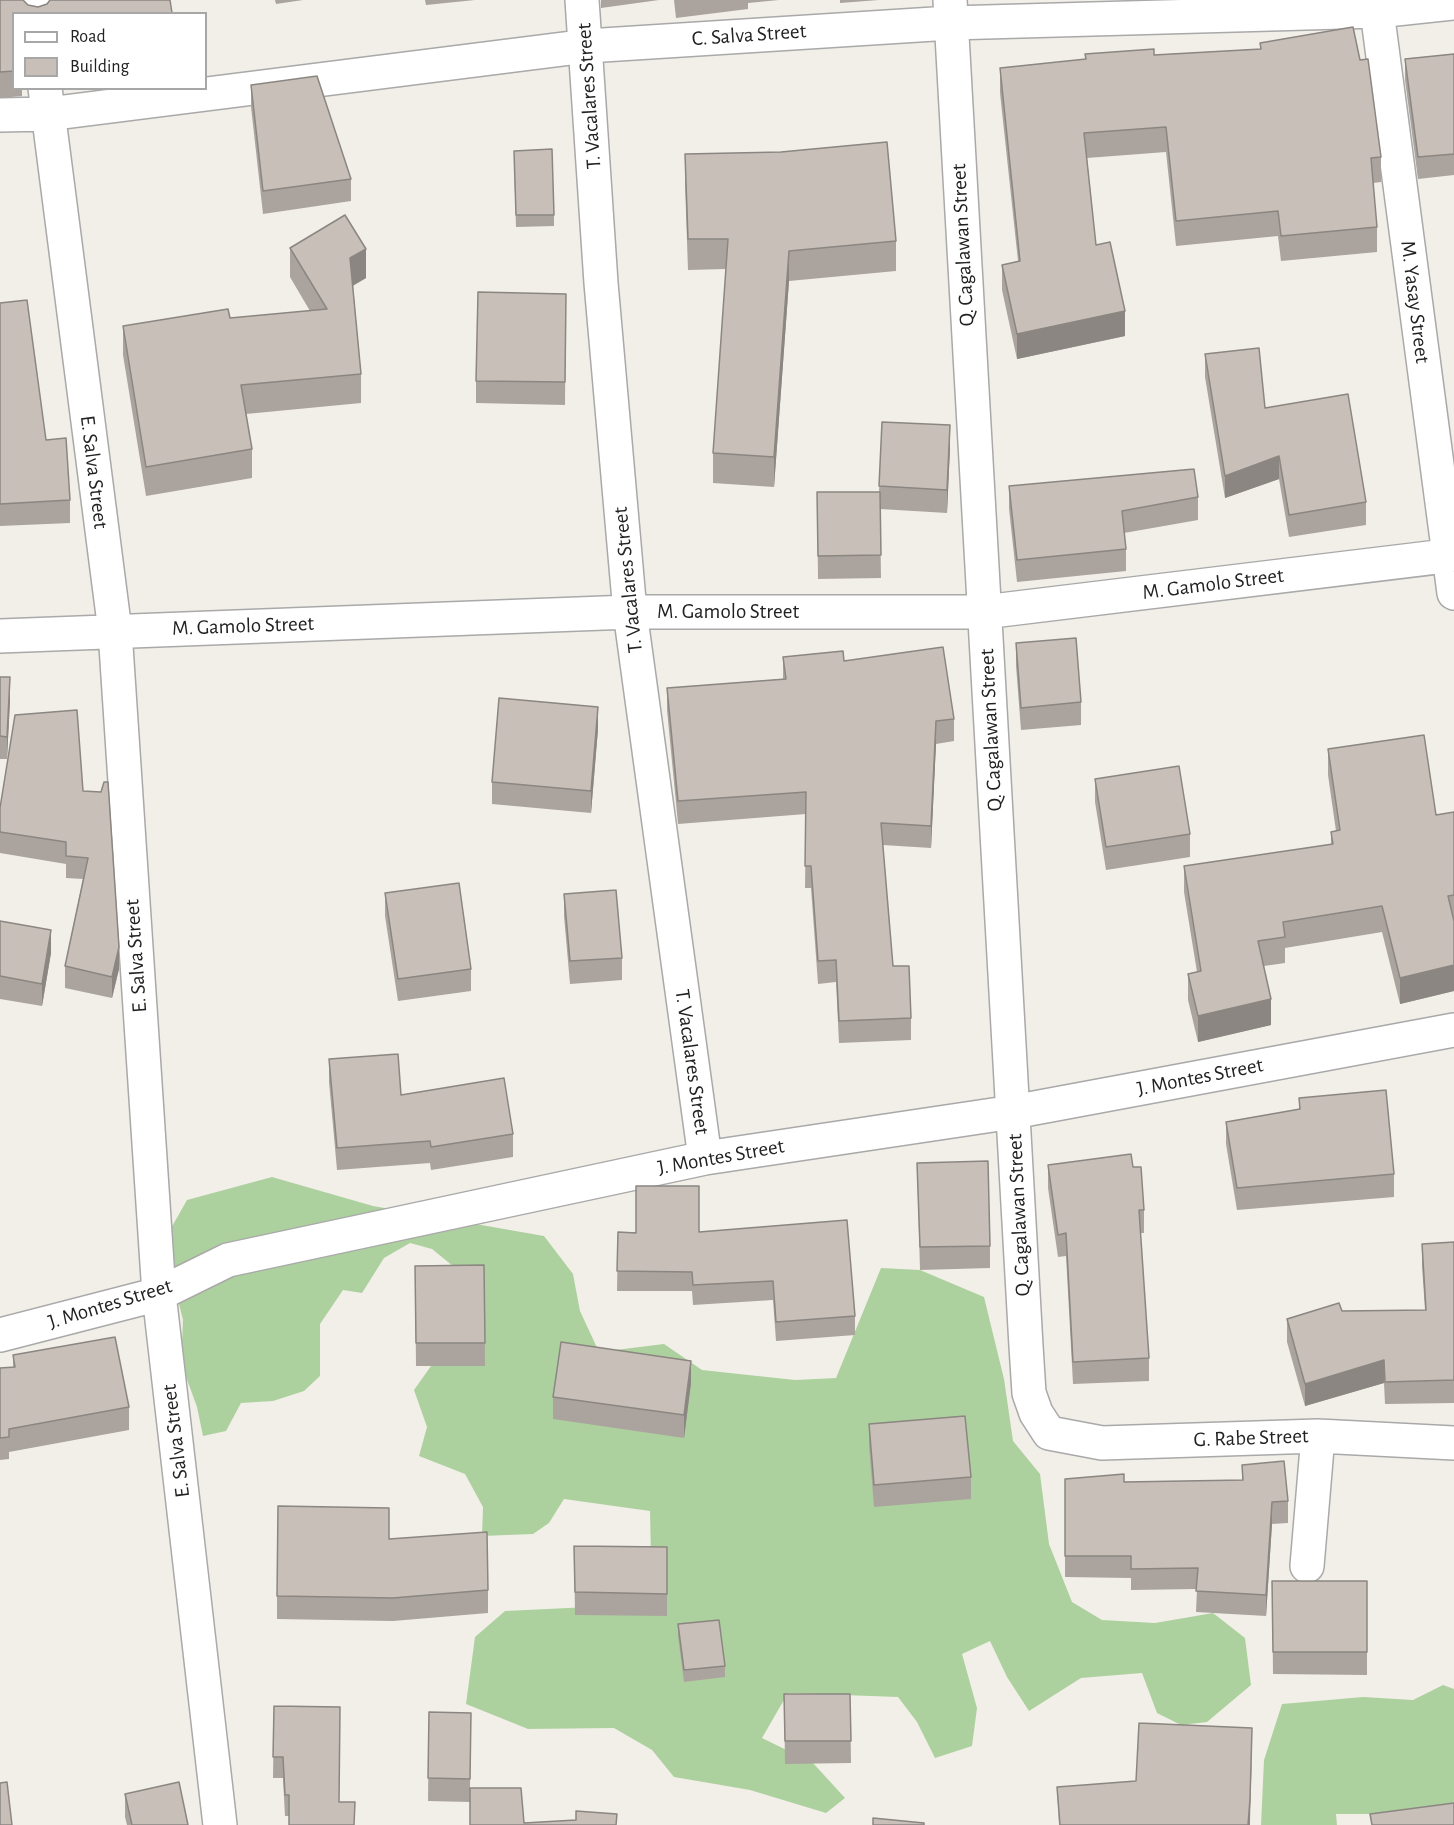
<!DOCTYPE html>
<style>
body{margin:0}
#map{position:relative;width:1454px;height:1825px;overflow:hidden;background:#f2efe9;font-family:"Alegreya Sans",sans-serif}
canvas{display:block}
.legend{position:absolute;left:12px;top:12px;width:195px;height:78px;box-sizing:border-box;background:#fff;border:2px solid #a7a7a7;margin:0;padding:8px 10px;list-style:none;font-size:18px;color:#222}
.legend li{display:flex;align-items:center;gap:12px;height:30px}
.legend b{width:30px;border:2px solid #a7a7a7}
</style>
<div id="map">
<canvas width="1454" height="1825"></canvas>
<ul class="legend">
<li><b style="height:8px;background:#fff"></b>Road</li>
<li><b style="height:16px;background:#c7bfb8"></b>Building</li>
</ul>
</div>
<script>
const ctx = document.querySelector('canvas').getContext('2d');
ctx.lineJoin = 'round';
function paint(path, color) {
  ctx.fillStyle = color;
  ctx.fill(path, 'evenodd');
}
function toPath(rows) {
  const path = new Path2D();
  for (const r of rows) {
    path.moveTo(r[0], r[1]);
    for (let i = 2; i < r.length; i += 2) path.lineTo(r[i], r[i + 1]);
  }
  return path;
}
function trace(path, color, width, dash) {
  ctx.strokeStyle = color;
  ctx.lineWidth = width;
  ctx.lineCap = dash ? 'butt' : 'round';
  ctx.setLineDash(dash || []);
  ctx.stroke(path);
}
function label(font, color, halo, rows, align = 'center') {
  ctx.font = font + ' "Alegreya Sans",sans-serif';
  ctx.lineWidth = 4.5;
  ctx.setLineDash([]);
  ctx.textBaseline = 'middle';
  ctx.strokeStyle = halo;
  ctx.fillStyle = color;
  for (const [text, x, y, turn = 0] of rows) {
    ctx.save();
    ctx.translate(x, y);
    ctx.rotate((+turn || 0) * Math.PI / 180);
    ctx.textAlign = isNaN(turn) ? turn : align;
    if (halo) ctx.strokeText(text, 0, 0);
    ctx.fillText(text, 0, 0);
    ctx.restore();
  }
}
paint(toPath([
 [272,1177,373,1206,544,1236,573,1274,580,1311,599,1352,664,1344,702,1370,795,1380,836,1378,881,1268,920,1270,984,1297,1004,1379,1013,1441,1040,1474,1049,1544,1072,1602,1102,1620,1155,1623,1213,1613,1245,1638,1251,1685,1207,1722,1181,1725,1157,1713,1142,1673,1081,1678,1029,1711,1007,1677,990,1641,962,1654,977,1708,972,1746,935,1758,917,1722,898,1697,788,1693,762,1738,813,1763,845,1798,826,1813,750,1790,674,1777,652,1750,614,1728,528,1729,466,1704,475,1637,505,1611,652,1604,650,1511,564,1499,549,1523,533,1534,482,1536,483,1507,465,1474,419,1456,427,1427,414,1390,431,1366,464,1275,432,1249,410,1243,384,1258,362,1293,343,1290,320,1324,320,1376,304,1391,273,1401,241,1403,226,1431,203,1436,197,1407,181,1363,183,1320,170,1268,170,1230,187,1200],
 [1443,1685,1454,1689,1454,1825,1430,1814,1336,1814,1337,1825,1261,1825,1264,1760,1282,1704,1363,1697,1413,1700]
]), '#add19e');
const minor = toPath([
 [36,0,37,14],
 [582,0,601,283,630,612,705,1158],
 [950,0,1026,1346,1029,1393,1036,1413,1049,1433,1102,1443,1318,1436,1454,1443],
 [1377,11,1454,593],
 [45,88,115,631,159,1294,220,1825],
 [0,115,48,114,587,46,950,23,1377,11,1454,3],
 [0,636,630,612,984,612,1454,555],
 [0,1335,159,1294,228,1260,705,1158,1013,1112,1454,1030],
 [1307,1566,1318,1436]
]);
trace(minor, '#a9a9a9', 36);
trace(minor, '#fff', 33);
paint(toPath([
 [0,0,38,7,47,4,170,0,14,14,14,88,22,88,22,96,0,98],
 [275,0,303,0,276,4],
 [425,0,475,0,426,5],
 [601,0,659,0,601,8],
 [674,0,779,0,748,3,748,9,676,18],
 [840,0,879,0,840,3],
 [1260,43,1360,60,1381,157,1381,182,1373,183,1377,227,1377,252,1281,261,1278,236,1176,246,1166,152,1087,158,1096,245,1125,336,1017,359,1002,290,1002,265,1018,261,1000,93,1000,68,1154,55,1260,49],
 [1454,54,1454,175,1418,179,1405,80,1405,59],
 [251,85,351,179,351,201,263,214,251,107],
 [685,154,896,241,896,271,789,281,774,487,713,483,713,453,726,269,688,270,685,184],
 [514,162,554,215,554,226,516,227],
 [290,248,366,278,353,286,361,374,361,403,246,414,252,449,252,478,146,496,123,355,123,326,230,318,310,311,290,277],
 [566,294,565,405,476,403,476,381],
 [0,303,46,440,70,500,70,523,0,526],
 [1205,354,1265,408,1366,502,1366,525,1289,537,1279,479,1225,498,1205,377],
 [882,422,950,448,947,513,880,509,881,578,818,579,817,492,879,492],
 [1009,486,1198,497,1198,520,1124,533,1126,549,1126,571,1017,582,1009,509],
 [1016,643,1081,702,1081,725,1021,730,1016,666],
 [783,657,844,661,954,719,954,741,936,744,931,848,883,845,893,966,911,1018,911,1040,839,1043,836,982,818,984,811,888,805,888,806,814,678,824,667,710,667,688,783,679],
 [0,677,10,700,7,759,0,759],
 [598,729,591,813,492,804,492,782],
 [1328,749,1436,815,1454,812,1454,991,1400,1004,1382,932,1285,948,1285,963,1264,966,1271,1025,1198,1042,1188,1000,1188,974,1197,972,1184,892,1184,866,1331,845,1331,832,1336,831,1328,775],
 [1095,779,1190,834,1190,857,1106,870,1095,802],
 [83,791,119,969,112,998,65,988,65,966,83,879,66,878,66,864,0,853,0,808],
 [385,893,471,969,471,991,398,1001,385,916],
 [564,894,622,958,622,980,570,984,564,916],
 [0,921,51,953,42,1006,0,999],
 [329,1059,401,1095,513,1134,513,1157,431,1170,430,1163,337,1170,329,1082],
 [1299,1098,1394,1174,1394,1197,1237,1210,1226,1144,1226,1122,1299,1110],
 [917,1163,990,1246,990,1268,920,1270],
 [1048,1165,1133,1167,1144,1210,1144,1233,1140,1233,1149,1358,1149,1381,1073,1384,1066,1256,1058,1257,1048,1188],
 [618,1232,699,1232,855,1316,855,1335,776,1341,773,1300,693,1305,692,1291,617,1291],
 [1454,1242,1454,1403,1385,1404,1384,1383,1305,1406,1287,1342,1287,1319,1342,1311,1425,1310,1422,1266,1422,1244],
 [484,1265,485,1366,416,1366,415,1266],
 [13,1355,129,1407,129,1430,9,1452,9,1459,0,1460,0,1368,13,1367],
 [691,1383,684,1438,553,1419,553,1397],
 [869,1424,971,1477,971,1499,874,1507,869,1446],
 [1242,1465,1288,1501,1288,1523,1272,1524,1266,1616,1196,1612,1197,1589,1131,1590,1131,1578,1065,1577,1065,1479,1124,1482,1242,1480],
 [389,1539,488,1590,488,1613,393,1621,277,1619,277,1596],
 [574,1546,667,1547,667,1616,575,1615],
 [1272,1581,1367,1581,1367,1675,1273,1674],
 [678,1624,725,1666,725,1677,684,1682,678,1636],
 [784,1694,850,1694,851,1763,785,1764],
 [274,1706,340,1707,289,1816,285,1816,283,1778,273,1778],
 [429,1712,471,1713,470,1788,524,1823,617,1825,470,1825,470,1802,428,1801],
 [1057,1787,1250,1820,1250,1825,1059,1825],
 [125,1794,188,1825,127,1825,125,1817]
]), '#aba49e');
paint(toPath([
 [366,249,366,278,350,287,350,258],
 [789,251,789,281,774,487,774,457],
 [1125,311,1125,336,1017,359,1017,334],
 [950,425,950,448,947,513,947,490],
 [1279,456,1279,479,1225,498,1225,476],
 [10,677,10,700,7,759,7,737],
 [598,707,598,729,591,813,591,791],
 [936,721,936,744,931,848,931,826],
 [51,930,51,953,42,1006,42,984],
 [119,947,119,969,112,998,112,977],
 [1454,965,1454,991,1400,1004,1400,978],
 [1271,999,1271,1025,1198,1042,1198,1016],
 [1384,1360,1384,1383,1305,1406,1305,1384],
 [691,1361,691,1383,684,1438,684,1415],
 [1272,1502,1272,1524,1266,1616,1266,1595],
 [1252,1749,1250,1820,1250,1825,1248,1825]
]), '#8b8681');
const building = toPath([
 [0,0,23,0,28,5,38,7,47,4,50,0,170,0,172,13,14,14,14,71,0,72,0,0],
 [1353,27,1360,60,1368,59,1381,157,1371,158,1377,227,1281,236,1278,211,1176,221,1166,127,1084,133,1096,245,1110,242,1125,311,1017,334,1002,265,1020,261,1000,68,1086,59,1085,54,1154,49,1154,55,1261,49,1260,43,1353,27],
 [1454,54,1454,154,1418,157,1405,59,1454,54],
 [317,76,351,179,263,191,251,85,317,76],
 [887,142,896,241,789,251,774,457,713,453,728,239,688,239,685,154,781,152,887,142],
 [552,149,554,215,516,215,514,151,552,149],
 [345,215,366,249,350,258,361,374,241,385,252,449,146,467,123,326,228,309,230,318,327,309,290,248,345,215],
 [478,292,566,294,565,382,476,381,478,292],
 [27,300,46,440,66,438,70,500,0,504,0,303,27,300],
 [1259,348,1265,408,1348,394,1366,502,1289,515,1279,456,1225,476,1205,354,1259,348],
 [882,422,950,425,947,490,879,486,882,422],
 [1194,469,1198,497,1122,511,1126,549,1017,560,1009,486,1194,469],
 [817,492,880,492,881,555,818,556,817,492],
 [1076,638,1081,702,1021,708,1016,643,1076,638],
 [943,647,954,719,936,721,931,826,881,823,893,966,909,966,911,1018,839,1021,836,960,818,961,811,866,805,866,806,792,678,801,667,688,786,679,783,657,843,651,844,661,943,647],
 [0,677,10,677,7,737,0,736,0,677],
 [499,698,598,707,591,791,492,782,499,698],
 [77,710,83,791,101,792,104,782,108,782,119,947,112,977,65,966,88,858,66,856,66,842,0,832,0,808,15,715,77,710],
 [1424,735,1436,815,1454,812,1454,895,1448,896,1454,921,1454,965,1400,978,1382,906,1283,922,1285,937,1258,941,1271,999,1198,1016,1188,974,1201,971,1184,866,1333,844,1331,832,1340,830,1328,749,1424,735],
 [1179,766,1190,834,1106,847,1095,779,1179,766],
 [459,883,471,969,398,979,385,893,459,883],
 [616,890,622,958,570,961,564,894,616,890],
 [0,921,51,930,42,984,0,976,0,921],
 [398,1054,401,1095,504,1078,513,1134,431,1147,430,1141,337,1148,329,1059,398,1054],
 [1386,1090,1394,1174,1237,1188,1226,1122,1300,1109,1299,1098,1386,1090],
 [1131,1154,1133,1167,1141,1167,1144,1210,1139,1210,1149,1358,1073,1362,1066,1233,1058,1235,1048,1165,1131,1154],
 [988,1161,990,1246,920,1247,917,1163,988,1161],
 [636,1186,699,1186,699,1232,847,1220,855,1316,776,1322,773,1281,693,1285,692,1272,617,1271,618,1232,636,1233,636,1186],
 [1454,1242,1454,1380,1385,1382,1384,1360,1305,1384,1287,1319,1339,1303,1342,1311,1426,1310,1422,1244,1454,1242],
 [484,1265,485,1343,416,1343,415,1266,484,1265],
 [115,1337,129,1407,9,1429,9,1437,0,1438,0,1368,15,1367,13,1355,115,1337],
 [561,1342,691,1361,684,1415,553,1397,561,1342],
 [965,1416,971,1477,874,1485,869,1424,965,1416],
 [1284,1461,1288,1501,1272,1502,1266,1595,1196,1591,1198,1568,1131,1569,1131,1556,1065,1556,1065,1479,1124,1474,1124,1482,1243,1480,1242,1465,1284,1461],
 [278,1506,389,1508,389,1539,487,1532,488,1590,393,1598,277,1596,278,1506],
 [574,1546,667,1547,667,1594,575,1592,574,1546],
 [1272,1581,1367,1581,1367,1652,1273,1652,1272,1581],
 [719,1620,725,1666,684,1670,678,1624,719,1620],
 [784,1694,850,1694,851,1741,785,1741,784,1694],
 [274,1706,340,1707,339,1802,355,1802,354,1825,289,1825,289,1795,285,1795,283,1757,273,1757,274,1706],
 [429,1712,471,1713,470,1779,428,1778,429,1712],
 [1139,1723,1252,1728,1250,1799,1248,1825,1060,1825,1057,1787,1136,1781,1139,1723],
 [7,1782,12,1825,0,1825,0,1783,7,1782],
 [179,1782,188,1825,132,1825,125,1794,179,1782],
 [470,1788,521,1788,524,1823,576,1820,576,1811,617,1814,616,1825,470,1825,470,1788],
 [1454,1803,1454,1825,1372,1825,1370,1814,1454,1803],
 [873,1818,924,1823,924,1825,873,1825,873,1818]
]);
paint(building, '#c7bfb8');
trace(building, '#8b8681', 1.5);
label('21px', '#222', '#fff', [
 ["C. Salva Street",749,35,-4],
 ["T. Vacalares Street",589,96,-94],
 ["Q. Cagalawan Street",963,245,-93],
 ["M. Yasay Street",1415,302,83],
 ["E. Salva Street",94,472,83],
 ["T. Vacalares Street",628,580,-96],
 ["M. Gamolo Street",1213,584,-7],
 ["M. Gamolo Street",728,612],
 ["M. Gamolo Street",243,626,-2],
 ["Q. Cagalawan Street",991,730,-93],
 ["E. Salva Street",136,956,-94],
 ["T. Vacalares Street",692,1062,82],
 ["J. Montes Street",1200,1077,-11],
 ["J. Montes Street",721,1157,-10],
 ["Q. Cagalawan Street",1019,1215,-93],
 ["J. Montes Street",110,1304,-17],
 ["G. Rabe Street",1251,1438,-2],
 ["E. Salva Street",176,1441,-97]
]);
</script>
